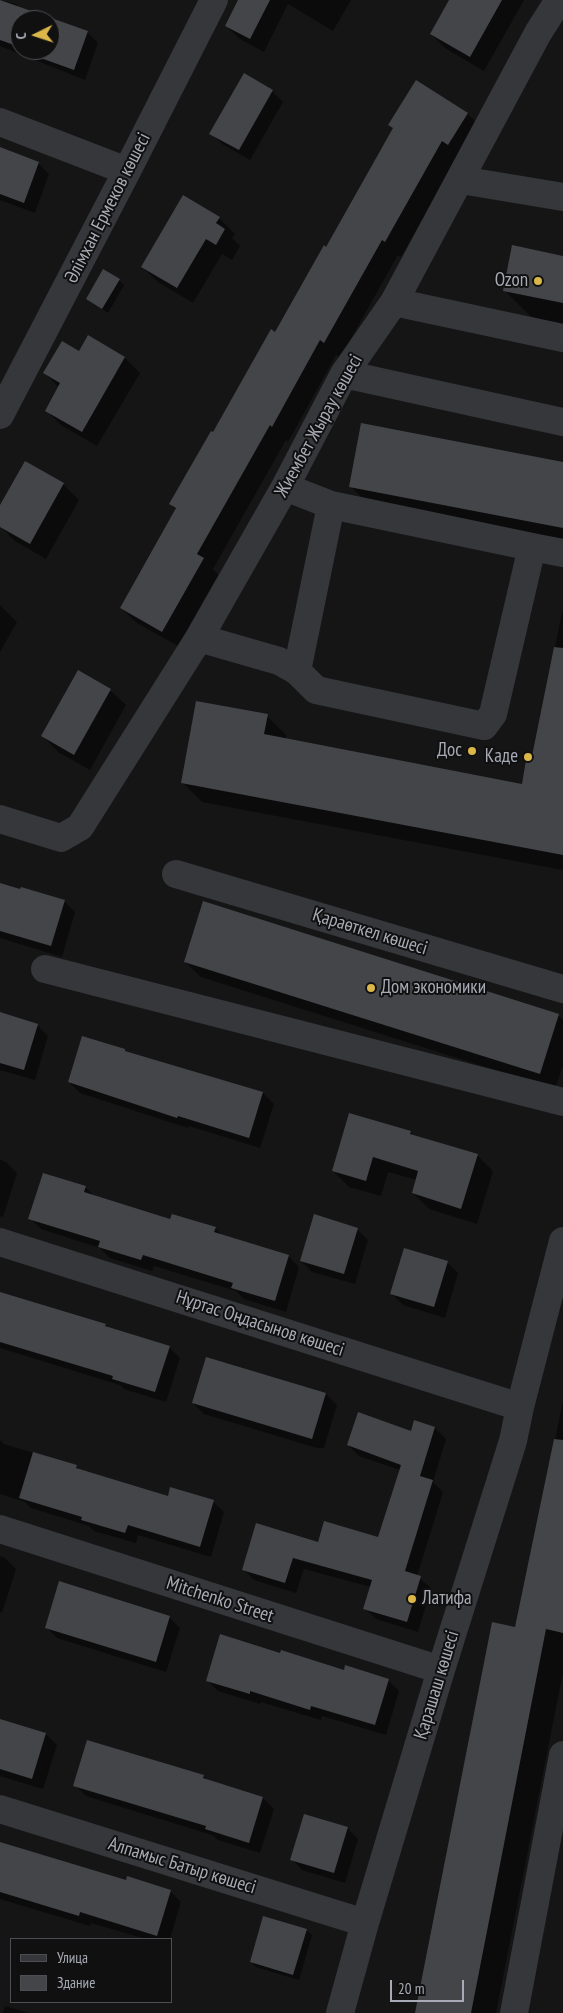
<!DOCTYPE html>
<meta charset="utf-8">
<style>
body{margin:0}
#map{position:relative;width:563px;height:2013px;overflow:hidden;background:#151516;font-family:"PT Sans Narrow",sans-serif}
canvas{display:block}
.legend{position:absolute;left:10px;top:1938px;width:162px;height:65px;box-sizing:border-box;background:#101011;border:1px solid #4d4e53;margin:0;padding:6px 9px;list-style:none;font-size:15px;color:#a8abb5}
.legend li{display:flex;align-items:center;gap:10px;height:25px}
.legend b{width:25px;border:1px solid #4d4e53}
.north{position:absolute;left:10px;top:10px;width:50px;height:50px;box-sizing:border-box;background:#101011;border:1px solid #4d4e53;border-radius:50%;rotate:266deg;font-size:14px;font-weight:700;line-height:20px;text-align:center;color:#a8abb5}
.north::after{content:'';display:block;margin:auto;width:18px;height:22px;background:#dbb648;clip-path:polygon(50% 0,100% 100%,50% 72%,0 100%)}
.scale{position:absolute;left:390px;top:1980px;width:74px;height:22px;box-sizing:border-box;border:2px solid #a8abb5;border-top:0;padding-left:6px;font-size:15px;line-height:18px;white-space:nowrap;color:#a8abb5;-webkit-text-stroke:4px #101011;paint-order:stroke}
</style>
<div id="map">
<canvas width="563" height="2013"></canvas>
<ul class="legend">
<li><b style="height:6px;background:#36373b"></b>Улица</li>
<li><b style="height:14px;background:#444549"></b>Здание</li>
</ul>
<div class="north">С</div>
<div class="scale">20 m</div>
</div>
<script>
const ctx = document.querySelector('canvas').getContext('2d');
ctx.lineJoin = 'round';
function paint(path, color) {
  ctx.fillStyle = color;
  ctx.fill(path, 'evenodd');
}
function toPath(rows) {
  const path = new Path2D();
  for (const r of rows) {
    path.moveTo(r[0], r[1]);
    for (let i = 2; i < r.length; i += 2) path.lineTo(r[i], r[i + 1]);
  }
  return path;
}
function trace(path, color, width, dash) {
  ctx.strokeStyle = color;
  ctx.lineWidth = width;
  ctx.lineCap = dash ? 'butt' : 'round';
  ctx.setLineDash(dash || []);
  ctx.stroke(path);
}
function label(font, color, halo, rows, align = 'center') {
  ctx.font = font + ' "PT Sans Narrow",sans-serif';
  ctx.lineWidth = 4;
  ctx.setLineDash([]);
  ctx.textBaseline = 'middle';
  ctx.strokeStyle = halo;
  ctx.fillStyle = color;
  for (const [text, x, y, turn = 0] of rows) {
    ctx.save();
    ctx.translate(x, y);
    ctx.rotate((+turn || 0) * Math.PI / 180);
    ctx.textAlign = isNaN(turn) ? turn : align;
    if (halo) ctx.strokeText(text, 0, 0);
    ctx.fillText(text, 0, 0);
    ctx.restore();
  }
}
paint(toPath([
 [0,0,16,4,20,8,87,32,98,43,85,80,0,46],
 [20,20,50,20,50,50,20,50],
 [240,0,351,0,333,31,288,4,264,52,240,39,226,26],
 [451,0,524,0,484,71,445,48,431,34],
 [244,75,272,91,283,102,250,160,222,144,211,133],
 [416,82,468,114,483,129,458,156,401,257,398,255,340,358,336,355,288,442,286,440,213,569,218,575,178,646,137,623,121,608,176,510,170,504,327,248,394,129,390,125],
 [0,152,38,163,49,174,35,213,0,200],
 [219,218,235,234,232,238,240,246,232,260,222,254,193,303,158,282,142,267],
 [563,257,563,326,533,319,504,290],
 [119,280,124,285,108,313,87,299],
 [89,337,125,358,140,373,97,446,61,425,46,410,59,388,45,373,80,353],
 [563,464,563,543,370,506,350,486],
 [63,484,79,500,46,559,15,541,0,526,0,507],
 [0,605,17,622,0,652],
 [563,607,563,870,202,802,182,782,267,716,286,735,286,740,523,785,532,762],
 [110,690,126,705,90,770,58,752,43,736],
 [0,885,64,901,75,912,62,957,0,938],
 [185,962,558,1015,563,1020,563,1065,555,1089,201,977],
 [0,1013,37,1025,48,1036,35,1080,0,1070],
 [125,1050,127,1053,263,1093,274,1104,260,1148,189,1126,188,1128,80,1093,69,1082],
 [410,1132,414,1136,477,1155,493,1171,477,1224,429,1209,413,1193,417,1180,388,1172,381,1196,349,1187,333,1171],
 [0,1160,6,1162,17,1173,3,1217,0,1216],
 [85,1187,95,1197,171,1220,215,1228,223,1236,288,1256,299,1267,286,1312,244,1299,236,1291,154,1266,152,1271,110,1258,100,1248,41,1229,30,1218],
 [357,1229,368,1240,355,1284,312,1272,301,1261],
 [447,1262,458,1273,445,1318,403,1305,392,1294],
 [0,1293,106,1325,110,1329,169,1347,180,1358,166,1402,124,1389,120,1385,0,1348],
 [207,1358,326,1394,337,1405,324,1448,317,1448,204,1414,193,1403],
 [563,1401,563,1672,496,2013,417,2013,516,1628],
 [435,1428,446,1439,433,1482,443,1492,417,1576,431,1588,418,1632,376,1619,365,1608,371,1587,304,1569,296,1593,254,1580,243,1569,319,1544,379,1539,400,1470,359,1456,348,1445],
 [0,1440,4,1444,76,1466,80,1470,168,1497,213,1502,224,1512,211,1557,138,1535,136,1543,94,1531,89,1526,31,1508,25,1502,0,1494],
 [0,1556,5,1558,16,1569,2,1613,0,1612],
 [169,1617,180,1628,166,1672,57,1638,46,1627],
 [281,1654,345,1671,388,1680,399,1691,386,1735,322,1716,321,1720,261,1702,260,1704,218,1691,207,1680],
 [0,1720,46,1734,57,1745,43,1789,0,1776],
 [203,1776,209,1781,263,1798,274,1809,260,1853,218,1840,212,1835,86,1796,75,1785],
 [347,1828,358,1839,345,1883,302,1870,292,1859],
 [0,1843,127,1882,170,1891,181,1902,170,1939,146,1939,91,1923,90,1926,0,1899],
 [306,1930,312,1935,299,1980,256,1967,251,1961],
 [5,2006,29,2013,3,2013]
]), '#0007');
paint(toPath([
 [0,0,88,31,74,70,35,56,36,53,27,50,50,50,50,20,20,20,20,47,0,40],
 [238,0,270,0,250,39,225,26],
 [449,0,502,0,470,57,430,34],
 [244,73,273,90,239,150,209,134],
 [416,80,468,113,448,145,442,141,385,242,382,240,324,343,320,340,272,427,270,425,197,554,204,558,162,632,120,608,176,508,169,504,211,431,213,432,271,329,275,332,324,245,326,247,393,128,388,125],
 [0,147,39,162,24,203,0,194],
 [183,195,220,217,216,223,225,229,216,245,206,239,177,288,141,267],
 [512,245,563,256,563,303,503,291],
 [103,269,120,279,102,309,86,299],
 [88,335,125,357,82,432,45,411,60,383,43,373,62,341,79,351],
 [361,423,563,462,563,528,349,487],
 [25,461,64,483,30,544,0,527,0,505],
 [554,647,563,648,563,855,181,783,196,701,268,714,264,734,522,784,526,760,531,761],
 [78,670,111,689,74,755,41,736],
 [0,883,20,889,21,887,65,900,51,946,0,931],
 [203,901,559,1014,540,1074,184,962],
 [0,1012,38,1024,24,1070,0,1063],
 [82,1036,125,1049,125,1051,263,1092,249,1138,178,1116,177,1118,68,1082],
 [349,1113,411,1131,410,1134,478,1154,461,1209,412,1193,418,1171,373,1157,366,1181,332,1171],
 [43,1173,86,1186,84,1192,170,1219,172,1214,216,1227,214,1232,289,1255,275,1301,231,1288,233,1283,143,1255,141,1260,98,1247,100,1241,28,1219],
 [314,1214,358,1228,344,1274,300,1261],
 [404,1248,448,1261,434,1307,390,1294],
 [0,1292,106,1324,105,1326,170,1346,155,1392,112,1379,113,1376,0,1342],
 [206,1357,326,1393,312,1439,192,1403],
 [358,1412,411,1431,414,1420,435,1427,420,1476,433,1480,405,1571,421,1576,407,1622,363,1609,372,1580,293,1558,285,1583,242,1570,256,1523,318,1542,324,1521,378,1537,401,1465,347,1445],
 [554,1439,563,1440,563,1633,546,1629,471,2013,415,2013,492,1622,515,1627],
 [33,1452,77,1465,76,1468,168,1496,170,1487,214,1500,200,1547,128,1525,125,1533,81,1520,82,1517,19,1498],
 [59,1581,170,1616,156,1662,45,1628],
 [220,1634,280,1653,281,1650,344,1670,345,1665,389,1679,375,1725,311,1706,310,1710,250,1691,250,1694,206,1681],
 [0,1719,46,1733,32,1779,0,1769],
 [87,1740,204,1775,203,1778,263,1797,249,1843,205,1829,206,1826,73,1786],
 [304,1814,348,1827,334,1873,290,1860],
 [0,1842,126,1880,127,1876,171,1890,157,1936,80,1912,79,1916,0,1892],
 [263,1916,307,1929,293,1975,250,1962]
]), '#444549');
trace(toPath([
 [0,122,127,171],
 [461,180,563,197],
 [394,302,563,338],
 [344,374,563,422],
 [0,415,127,171,214,0],
 [532,547,563,553],
 [199,638,279,661,297,671,316,690,484,726,493,714,532,547,331,505,285,487],
 [297,671,331,505],
 [0,819,61,838,80,827,199,638,285,487,344,374,394,302,538,33,559,0],
 [176,874,563,989],
 [45,969,563,1102],
 [0,1242,520,1407],
 [0,1529,441,1670],
 [0,1809,365,1923],
 [340,2013,365,1923,441,1670,513,1441,520,1407,563,1241],
 [514,2013,563,1755]
]), '#36373b', 28);
for (const [x, y, r, color] of [
 [538,281,5,"#dbb648"],
 [472,751,5,"#dbb648"],
 [528,757,5,"#dbb648"],
 [371,988,5,"#dbb648"],
 [412,1599,5,"#dbb648"]
]) {
  const dot = new Path2D();
  dot.arc(x, y, r, 0, 2 * Math.PI);
  ctx.fillStyle = color;
  ctx.fill(dot);
  trace(dot, '#101011', 2);
}
label('19px', '#a8abb5', '#101011', [
 ["Әлімхан Ермеков көшесі",108,208,-63],
 ["Жиембет Жырау көшесі",319,426,-61],
 ["Қараөткел көшесі",370,932,17],
 ["Нұртас Оңдасынов көшесі",260,1324,18],
 ["Mitchenko Street",220,1600,18],
 ["Қарашаш көшесі",437,1685,-73],
 ["Алпамыс Батыр көшесі",182,1866,17]
]);
label('19px', '#a8abb5', '#101011', [
 ["Ozon",528,281],
 ["Дос",462,751],
 ["Каде",518,757],
 ["Дом экономики",381,988,"left"],
 ["Латифа",422,1599,"left"]
], 'right');
</script>
